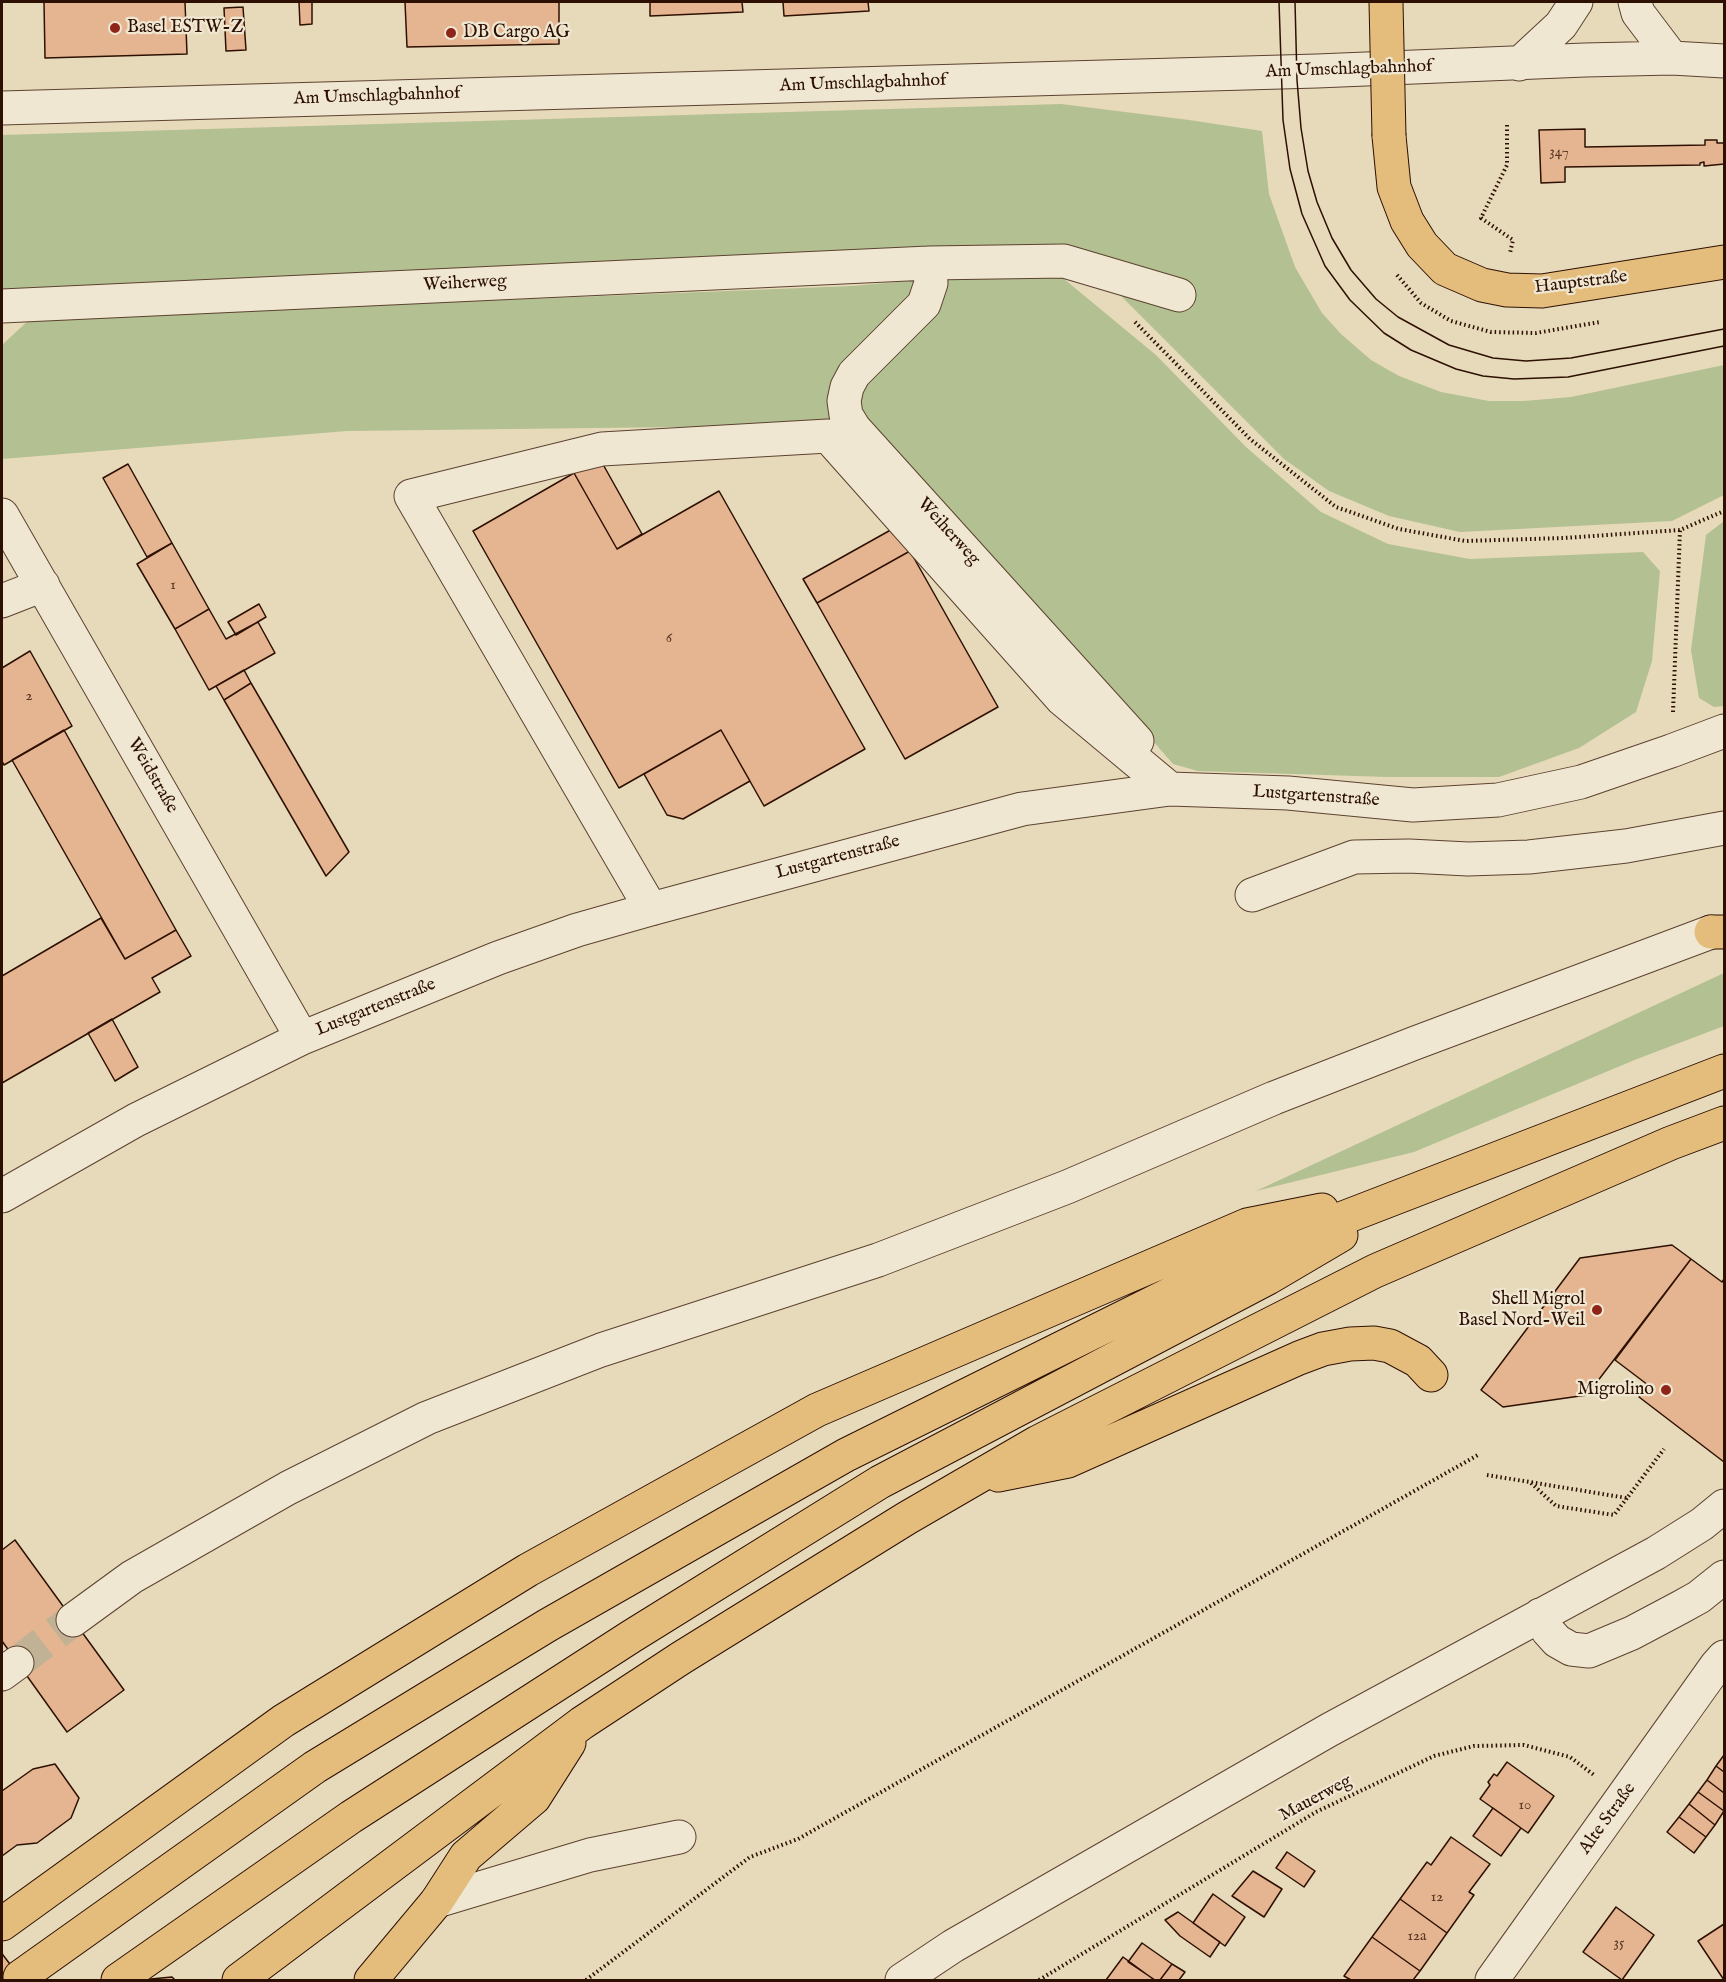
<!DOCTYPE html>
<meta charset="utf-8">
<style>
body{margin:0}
#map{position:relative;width:1726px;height:1982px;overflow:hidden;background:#e7daba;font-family:"IM FELL English",serif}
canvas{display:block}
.frame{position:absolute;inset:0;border:3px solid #2d1002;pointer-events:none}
</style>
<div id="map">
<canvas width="1726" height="1982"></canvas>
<div class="frame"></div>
</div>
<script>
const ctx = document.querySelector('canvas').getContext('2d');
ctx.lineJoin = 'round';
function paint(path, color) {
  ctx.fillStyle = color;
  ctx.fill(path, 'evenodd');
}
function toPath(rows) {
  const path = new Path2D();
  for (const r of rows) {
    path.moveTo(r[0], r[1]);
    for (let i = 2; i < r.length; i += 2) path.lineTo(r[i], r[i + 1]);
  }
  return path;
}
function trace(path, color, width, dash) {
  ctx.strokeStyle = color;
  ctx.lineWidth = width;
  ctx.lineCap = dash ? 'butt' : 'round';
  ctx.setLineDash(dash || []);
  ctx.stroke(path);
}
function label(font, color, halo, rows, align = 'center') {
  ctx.font = font + ' "IM FELL English",serif';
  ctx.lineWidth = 4.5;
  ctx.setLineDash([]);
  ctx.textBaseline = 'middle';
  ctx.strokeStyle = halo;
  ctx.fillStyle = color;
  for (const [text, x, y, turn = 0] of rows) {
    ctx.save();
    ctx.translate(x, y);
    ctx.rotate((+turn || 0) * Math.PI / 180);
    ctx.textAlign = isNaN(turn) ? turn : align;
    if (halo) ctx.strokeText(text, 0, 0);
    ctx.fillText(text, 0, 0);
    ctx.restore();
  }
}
paint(toPath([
 [1061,104,1189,120,1262,131,1269,194,1295,267,1322,313,1341,334,1371,360,1399,376,1441,392,1489,401,1524,401,1571,397,1724,365,1724,495,1672,521,1460,532,1389,516,1329,491,1284,459,1107,282,1064,261,2,306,2,135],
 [1014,272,1058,274,1156,355,1246,447,1321,512,1388,544,1470,559,1643,552,1660,571,1652,661,1636,712,1579,748,1499,777,1387,777,1198,771,1173,764,1104,685,842,425,347,431,2,459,2,345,31,318,216,309,479,301,851,286],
 [1724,521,1724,706,1714,707,1699,698,1691,650,1706,535],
 [1724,973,1724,1026,1637,1059,1414,1152,1256,1191]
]), '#b3c091');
const building = toPath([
 [44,2,185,2,187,54,45,58,44,2],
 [299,2,312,2,312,24,300,25,299,2],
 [405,2,559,2,559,44,407,47,405,2],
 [650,2,742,2,743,12,650,16,650,2],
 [783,2,868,2,869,11,784,16,783,2],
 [243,7,246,50,226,51,224,8,243,7],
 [1585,129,1585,147,1705,145,1705,140,1717,140,1717,143,1724,143,1724,164,1704,166,1704,162,1700,163,1700,165,1565,167,1565,182,1541,183,1539,130,1585,129],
 [600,459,642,534,617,549,574,473,600,459],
 [128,464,172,543,147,557,103,478,128,464],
 [574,473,617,549,719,491,865,749,764,806,721,730,619,788,473,531,574,473],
 [896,527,910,551,817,603,803,579,896,527],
 [172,543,209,609,175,629,137,564,172,543],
 [910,551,998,707,905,759,817,603,910,551],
 [259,604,266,617,236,635,228,622,259,604],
 [209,609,226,639,258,622,275,653,209,690,175,629,209,609],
 [30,651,72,726,4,765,2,761,2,668,30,651],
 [244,670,251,683,224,700,216,686,244,670],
 [251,683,349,852,326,876,224,700,251,683],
 [64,730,176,930,125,959,12,760,64,730],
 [721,730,750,781,683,819,667,815,644,774,721,730],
 [101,918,125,959,176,930,191,956,152,978,160,992,2,1083,2,976,101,918],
 [112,1019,138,1067,115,1081,88,1033,112,1019],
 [1672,1245,1691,1259,1587,1395,1503,1407,1481,1390,1580,1258,1672,1245],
 [1691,1259,1722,1282,1724,1279,1724,1462,1639,1397,1648,1385,1615,1360,1691,1259],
 [15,1540,124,1690,67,1732,2,1641,2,1550,15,1540],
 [1724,1755,1724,1772,1716,1766,1724,1755],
 [1507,1762,1554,1796,1528,1833,1480,1799,1490,1785,1488,1782,1494,1774,1497,1776,1507,1762],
 [55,1764,79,1798,71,1818,37,1843,17,1845,2,1856,2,1791,33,1769,55,1764],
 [1716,1766,1724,1772,1724,1793,1707,1780,1716,1766],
 [1707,1780,1724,1793,1724,1811,1698,1792,1707,1780],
 [1698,1792,1724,1811,1715,1825,1689,1804,1698,1792],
 [1689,1804,1715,1825,1706,1837,1679,1817,1689,1804],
 [1493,1808,1521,1828,1501,1856,1473,1836,1493,1808],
 [1679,1817,1706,1837,1694,1853,1667,1832,1679,1817],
 [1451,1837,1490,1864,1469,1892,1474,1895,1447,1933,1400,1899,1427,1862,1431,1865,1451,1837],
 [1287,1852,1315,1871,1304,1887,1276,1868,1287,1852],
 [1253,1871,1282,1889,1264,1917,1232,1896,1253,1871],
 [1213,1894,1245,1917,1225,1946,1193,1923,1213,1894],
 [1400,1899,1447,1933,1420,1971,1372,1937,1400,1899],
 [1616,1907,1654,1935,1622,1980,1583,1952,1616,1907],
 [1178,1912,1220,1942,1210,1957,1180,1936,1165,1920,1178,1912],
 [1724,1924,1724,1980,1698,1941,1724,1924],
 [1372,1937,1420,1971,1413,1980,1351,1980,1344,1976,1372,1937],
 [1142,1943,1172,1964,1160,1980,1155,1980,1128,1962,1142,1943],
 [2,1953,3,1955,22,1980,2,1980,2,1953],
 [1123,1957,1153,1979,1152,1980,1106,1980,1123,1957],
 [1172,1964,1185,1972,1179,1980,1160,1980,1172,1964],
 [172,1977,175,1980,150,1980,151,1979,172,1977]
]);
paint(building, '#e5b591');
trace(building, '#2d1002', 1.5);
trace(toPath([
 [17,1663,73,1620]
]), '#c2b295', 33, [33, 16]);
const minor = toPath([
 [1635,2,1638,13,1672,58],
 [1519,64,1561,25,1576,2],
 [2,108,1317,71,1585,60,1672,58,1724,61],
 [929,263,931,283,924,304,854,374,847,387,844,401,846,415,854,428,1137,741],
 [2,306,929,263,1064,261,1179,295],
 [2,515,302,1038],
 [2,601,43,585],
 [1252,895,1354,857,1409,856,1468,859,1529,857,1626,846,1724,828],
 [651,909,411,496,602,449,828,436,1062,699,1170,789],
 [2,1196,136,1120,302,1038,498,958,577,930,651,909,1022,809,1170,789,1288,793,1413,805,1498,800,1581,782,1671,751,1724,731],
 [1540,1615,1548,1631,1557,1641,1571,1649,1589,1651,1632,1633,1681,1607,1699,1597,1724,1577],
 [73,1620,132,1577,288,1488,427,1418,601,1350,878,1260,1067,1187,1274,1098,1415,1043,1711,932],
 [2,1674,17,1663],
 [437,1901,590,1855,679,1837],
 [902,1980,953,1946,1329,1730,1656,1553,1702,1524,1724,1506],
 [1492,1980,1716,1666,1724,1657]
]);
const major = toPath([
 [1389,136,1394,187,1407,221,1422,245,1445,269,1482,285,1507,290,1542,291,1724,262]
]);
const highway = toPath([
 [1711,932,1724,932],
 [998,1475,1068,1461,1299,1358,1323,1349,1350,1344,1374,1343,1390,1346,1418,1361,1431,1375],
 [2,1924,283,1721,528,1570,817,1410,1247,1225,1322,1210],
 [20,1977,315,1767,548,1625,846,1455,1255,1252,1724,1071],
 [118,1980,351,1817,632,1636,880,1482,1268,1278,1341,1235],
 [239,1980,582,1723,681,1658,907,1518,1038,1442,1375,1271,1671,1143,1724,1123],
 [371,1980,437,1901,466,1856,534,1798,569,1743]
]);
trace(minor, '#5c4230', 35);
trace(major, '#2d1002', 35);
trace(highway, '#2d1002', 35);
trace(toPath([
 [1507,125,1507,165,1481,218,1513,240,1510,253],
 [1397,275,1421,303,1451,321,1491,332,1536,333,1600,322],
 [1135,322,1250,439,1336,507,1399,529,1465,541,1564,538,1680,530,1724,511],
 [1673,712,1680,530],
 [1487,1475,1627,1498,1664,1449],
 [1531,1483,1556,1506,1614,1515,1627,1498],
 [586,1980,750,1857,798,1839,1478,1455],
 [1039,1980,1316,1812,1434,1756,1474,1746,1524,1745,1570,1757,1594,1775]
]), '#2d1002', 4, [1.5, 3]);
trace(minor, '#efe7d2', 33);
trace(major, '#e4bd7d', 33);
trace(highway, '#e4bd7d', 33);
trace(toPath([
 [1279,2,1283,120,1290,169,1302,214,1325,266,1350,300,1384,333,1411,350,1456,369,1483,376,1514,379,1568,377,1724,346],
 [1295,2,1297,80,1301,128,1308,171,1317,202,1332,238,1351,270,1376,299,1398,317,1449,345,1493,358,1526,361,1571,358,1724,329]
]), '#2d1002', 1.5);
const majorBridge = toPath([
 [1386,2,1389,136]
]);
trace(majorBridge, '#2d1002', 35, []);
trace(majorBridge, '#e4bd7d', 33);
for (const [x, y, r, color] of [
 [115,28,6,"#8f2418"],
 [451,33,6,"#8f2418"],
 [1597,1310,6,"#8f2418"],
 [1666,1390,6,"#8f2418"]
]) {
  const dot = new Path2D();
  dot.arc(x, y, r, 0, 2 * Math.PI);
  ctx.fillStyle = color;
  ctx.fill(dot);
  trace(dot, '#efe7d2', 2);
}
label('15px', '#5b3926', null, [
 ["347",1559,153],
 ["1",173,586],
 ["6",669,639],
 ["2",29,697],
 ["10",1525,1806],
 ["12",1437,1898],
 ["12a",1417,1937],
 ["35",1619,1944]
]);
label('18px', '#2d1002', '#efe7d2', [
 ["Basel ESTW-Z",127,28],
 ["DB Cargo AG",463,33],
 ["Shell Migrol",1585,1300,"right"],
 ["Basel Nord-Weil",1585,1321,"right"],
 ["Migrolino",1654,1390,"right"]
], 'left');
label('18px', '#2d1002', '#efe7d2', [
 ["Am Umschlagbahnhof",1349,70,-2],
 ["Am Umschlagbahnhof",863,84,-2],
 ["Am Umschlagbahnhof",377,97,-2],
 ["Hauptstraße",1581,283,-7],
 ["Weiherweg",465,284,-3],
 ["Weiherweg",948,532,48],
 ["Weidstraße",152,776,60],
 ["Lustgartenstraße",1316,797,4],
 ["Lustgartenstraße",838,858,-15],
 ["Lustgartenstraße",376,1008,-22],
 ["Mauerweg",1316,1799,-28],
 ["Alte Straße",1608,1819,-54]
]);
</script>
